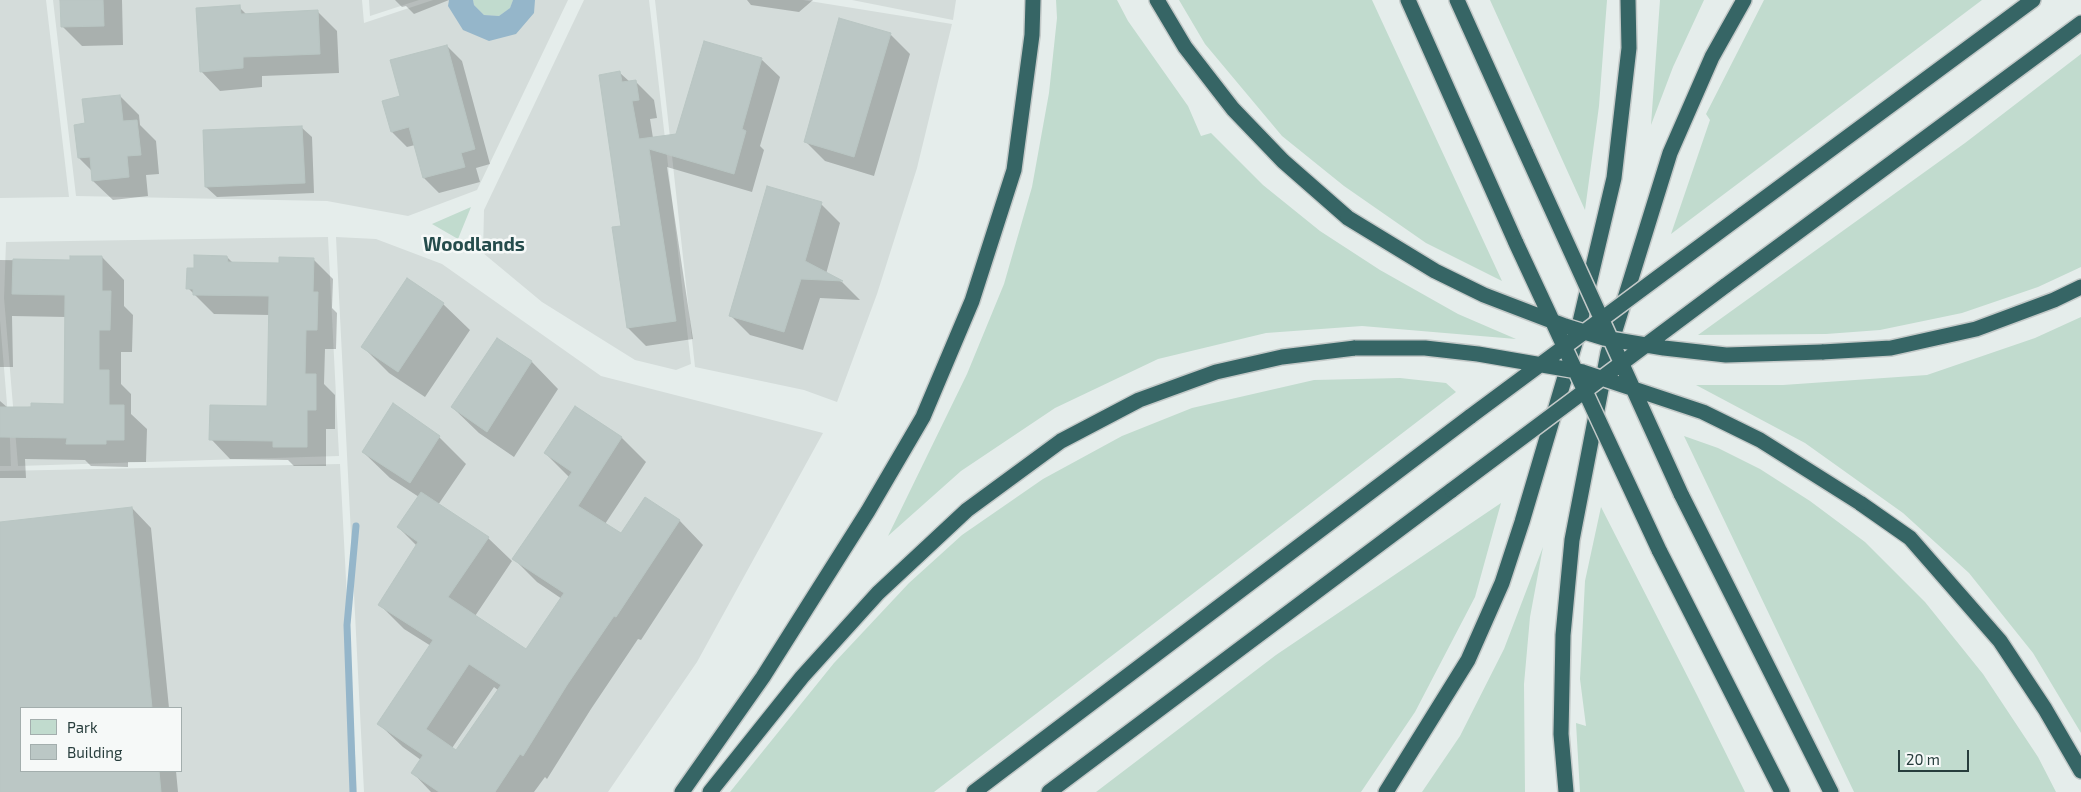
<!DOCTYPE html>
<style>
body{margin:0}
#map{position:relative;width:2081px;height:792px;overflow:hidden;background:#e5edeb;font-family:"Exo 2",sans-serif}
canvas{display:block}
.legend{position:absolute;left:20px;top:707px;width:162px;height:65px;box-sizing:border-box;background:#f6f9f8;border:1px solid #a3aead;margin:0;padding:6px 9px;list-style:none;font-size:15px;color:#273d3c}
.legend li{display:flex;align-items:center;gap:10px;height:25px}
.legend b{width:25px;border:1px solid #a3aead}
.scale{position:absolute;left:1898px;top:750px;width:71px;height:22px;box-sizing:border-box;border:2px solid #273d3c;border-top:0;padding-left:6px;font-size:15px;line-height:18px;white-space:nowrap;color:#273d3c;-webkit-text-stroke:4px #f6f9f8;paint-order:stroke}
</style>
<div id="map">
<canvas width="2081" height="792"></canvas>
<ul class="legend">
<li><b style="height:14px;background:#c1dbce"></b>Park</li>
<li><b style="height:14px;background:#bbc7c5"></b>Building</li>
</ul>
<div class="scale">20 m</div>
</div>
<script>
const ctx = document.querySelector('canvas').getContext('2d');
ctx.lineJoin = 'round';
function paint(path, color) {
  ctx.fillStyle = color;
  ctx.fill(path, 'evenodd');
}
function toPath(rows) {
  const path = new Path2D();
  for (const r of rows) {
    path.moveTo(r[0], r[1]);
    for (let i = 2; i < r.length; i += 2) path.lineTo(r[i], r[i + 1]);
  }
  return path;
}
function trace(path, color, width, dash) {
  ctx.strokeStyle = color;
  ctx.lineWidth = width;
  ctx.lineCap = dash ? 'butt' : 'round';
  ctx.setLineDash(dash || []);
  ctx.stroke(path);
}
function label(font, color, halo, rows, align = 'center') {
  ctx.font = font + ' "Exo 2",sans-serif';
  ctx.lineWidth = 5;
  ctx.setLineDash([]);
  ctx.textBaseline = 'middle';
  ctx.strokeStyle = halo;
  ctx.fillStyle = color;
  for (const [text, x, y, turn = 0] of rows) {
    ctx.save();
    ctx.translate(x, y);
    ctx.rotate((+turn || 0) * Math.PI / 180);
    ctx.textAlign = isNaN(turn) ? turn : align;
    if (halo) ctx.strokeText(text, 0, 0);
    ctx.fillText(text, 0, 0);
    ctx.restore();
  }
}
paint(toPath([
 [0,0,46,0,69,197,0,198],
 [53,0,362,0,364,23,433,0,568,0,477,190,408,216,327,201,76,196],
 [369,0,419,0,370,16],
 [584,0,649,0,691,364,676,370,635,360,542,302,483,253,484,210],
 [655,0,803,0,952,24,917,168,877,294,837,402,804,390,695,367],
 [852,0,956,0,953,20],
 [328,237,339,456,18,466,4,298,6,242],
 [336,237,376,239,442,264,601,376,823,433,697,662,608,792,364,792],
 [0,320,10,440,11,466,0,466],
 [340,464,357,792,0,792,0,471],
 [21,708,181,708,181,771,21,771]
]), '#d4dcda');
paint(toPath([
 [473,0,513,0,510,8,499,16,484,15,474,5],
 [1056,0,1117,0,1128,21,1188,106,1201,136,1211,133,1263,185,1320,231,1380,270,1458,314,1516,339,1362,326,1266,333,1158,359,1055,408,961,471,888,536,967,374,1004,284,1032,187,1049,93,1057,18],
 [1179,0,1372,0,1502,281,1426,243,1344,186,1282,136,1205,44],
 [1490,0,1607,0,1599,106,1585,210],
 [1660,0,1704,0,1673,67,1651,125],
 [1764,0,1982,0,1671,234,1710,120,1706,114],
 [2081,54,2081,267,2038,287,1962,313,1880,330,1826,334,1698,335,1965,143],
 [471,207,458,239,432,224],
 [2081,317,2081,733,2033,653,1969,573,1903,513,1805,443,1696,385,1783,385,1927,375,2035,338],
 [1400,378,1446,383,1456,392,934,792,730,792,834,663,909,583,962,535,1043,479,1122,436,1192,408,1314,380],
 [1684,436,1718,448,1760,469,1810,501,1865,542,1925,602,1983,674,2038,757,2056,792,1854,792],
 [1501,503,1475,597,1415,712,1361,792,1096,792,1276,655],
 [1601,507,1697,695,1745,792,1580,792,1576,723,1586,726,1580,679,1585,581],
 [1543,547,1530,617,1524,684,1525,792,1422,792,1460,736,1504,649]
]), '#c1dbce');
paint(toPath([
 [449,0,473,0,474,5,484,15,499,16,510,8,513,0,535,0,534,13,516,34,489,41,463,30,448,6]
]), '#95b6ca');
paint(toPath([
 [62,0,122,0,123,45,82,46,63,27],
 [395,0,449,0,414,14,406,6,402,7],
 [747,0,813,0,799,12,751,5],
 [239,7,247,15,318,12,337,31,339,73,262,76,262,87,220,91,201,71],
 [890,34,910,54,874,176,825,161,806,142],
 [447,46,462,61,490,164,476,168,480,182,439,193,424,178,415,145,407,147,392,132,384,102,401,97],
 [761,59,780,77,760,146,764,150,752,192,667,167,693,339,646,346,628,328,622,227,620,73,630,82,636,82,654,100,657,118,650,119,653,138,677,135],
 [120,96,139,115,140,125,156,141,159,174,146,175,148,196,113,200,93,181,92,171,79,158,86,125],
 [301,127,312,137,314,193,217,197,206,187],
 [821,204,840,223,826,274,842,282,860,300,820,298,803,350,750,335,730,315],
 [102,257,124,280,124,306,133,315,132,352,121,352,121,384,131,394,131,414,147,429,146,462,128,462,128,467,91,466,85,460,25,459,26,478,0,478,0,401,8,408,65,405,66,317,12,316,13,367,0,367,0,260,71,261],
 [227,257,233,263,280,264,313,259,333,279,332,308,337,313,336,349,325,349,324,384,335,395,335,429,326,429,326,466,294,466,288,460,230,459,211,439,269,408,270,315,214,314,188,288,195,269],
 [443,304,470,330,425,397,389,373,363,347],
 [497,340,532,362,558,389,514,457,479,433,452,407],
 [576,407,622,438,646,462,605,524,621,535,645,498,680,521,703,545,641,640,638,639,591,709,547,779,545,777,534,792,431,792,413,773,421,760,403,747,379,724,431,646,404,629,380,605,417,546,398,527,419,497,390,478,363,452,439,437,466,464,438,505,488,538,512,561,475,616,526,651,562,599,537,582,514,559,569,477,545,453],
 [494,687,498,690,457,752,452,748],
 [132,508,151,528,169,708,21,708,21,771,176,771,178,792,0,792,0,523]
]), '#0003');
trace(toPath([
 [353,792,347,625,356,526]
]), '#95b6ca', 7);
const building = toPath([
 [60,0,103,0,104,26,61,27,60,0],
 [240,5,241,14,318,10,320,54,243,57,243,68,200,72,196,8,240,5],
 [839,18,891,33,854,157,804,142,839,18],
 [704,41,762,58,742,129,746,131,734,174,649,149,676,321,627,328,612,227,621,226,599,75,620,71,622,82,636,80,639,100,632,101,639,139,676,134,704,41],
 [447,45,475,149,461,153,465,167,423,178,409,127,391,132,382,101,400,96,390,60,447,45],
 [120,95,123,121,137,120,141,155,127,156,129,177,92,181,90,157,78,158,74,125,85,123,82,99,120,95],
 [302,126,305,183,205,187,203,130,302,126],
 [767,186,822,202,805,261,843,281,801,279,784,332,729,316,767,186],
 [194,255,227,256,228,262,279,263,279,257,314,258,313,292,318,292,317,330,306,330,305,374,316,374,316,410,307,410,307,447,273,447,273,441,209,440,210,405,267,406,269,296,193,295,193,289,186,289,187,268,194,268,194,255],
 [70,256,102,256,102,291,111,291,110,330,99,330,99,370,109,370,109,405,124,405,124,440,106,440,106,444,66,444,67,438,0,437,0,407,31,407,31,403,64,404,65,295,12,294,13,259,70,260,70,256],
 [407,278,444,303,398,372,361,347,407,278],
 [497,338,532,361,487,432,451,407,497,338],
 [393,403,440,436,410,483,362,452,393,403],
 [575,406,622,437,578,506,621,533,645,497,680,520,616,617,614,616,567,685,523,756,520,754,495,792,439,792,411,773,423,755,377,724,433,640,378,605,418,542,397,527,421,492,489,537,448,597,526,649,564,593,512,559,572,472,544,453,575,406],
 [469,664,501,685,456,750,426,729,469,664],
 [132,507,152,708,21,708,21,771,159,771,161,792,0,792,0,522,132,507]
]);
paint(building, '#bbc7c5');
trace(building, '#b9c6c3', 1);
const highway = toPath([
 [1157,0,1185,47,1233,109,1283,161,1348,218],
 [1408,0,1516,243],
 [1457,0,1526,153],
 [1742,215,2033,0],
 [1725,286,2081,23],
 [1822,352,1891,348,1976,329,2054,300,2081,287],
 [1681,494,1831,792],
 [1860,503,1910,538,2000,641,2045,709,2081,771],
 [1659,550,1782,792],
 [682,792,763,677,868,511,923,417,972,301,1014,170,1032,35,1033,0],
 [710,792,802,677,878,593,967,510,1061,441,1139,400,1216,372,1282,357,1355,348],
 [974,792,1471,416],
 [1049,792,1452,490],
 [1386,792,1468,660,1502,583,1522,522,1575,343,1614,178,1629,48,1628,0],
 [1566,792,1561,734,1563,635,1572,540,1608,353,1670,153,1712,57,1744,0]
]);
trace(highway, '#c3c9c8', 18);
trace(highway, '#366565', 15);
const highwayBridge = toPath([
 [1526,153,1681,494],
 [1348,218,1435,271,1484,295,1565,326,1604,338,1664,348,1726,355,1822,352],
 [1516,243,1659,550],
 [1355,348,1425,348,1478,354,1583,372,1703,412,1760,440,1860,503],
 [1471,416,1742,215],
 [1452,490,1725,286]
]);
trace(highwayBridge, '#c3c9c8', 18, []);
trace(highwayBridge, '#366565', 15);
label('bold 19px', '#254c4c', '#f6f9f8', [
 ["Woodlands",474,245]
]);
</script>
